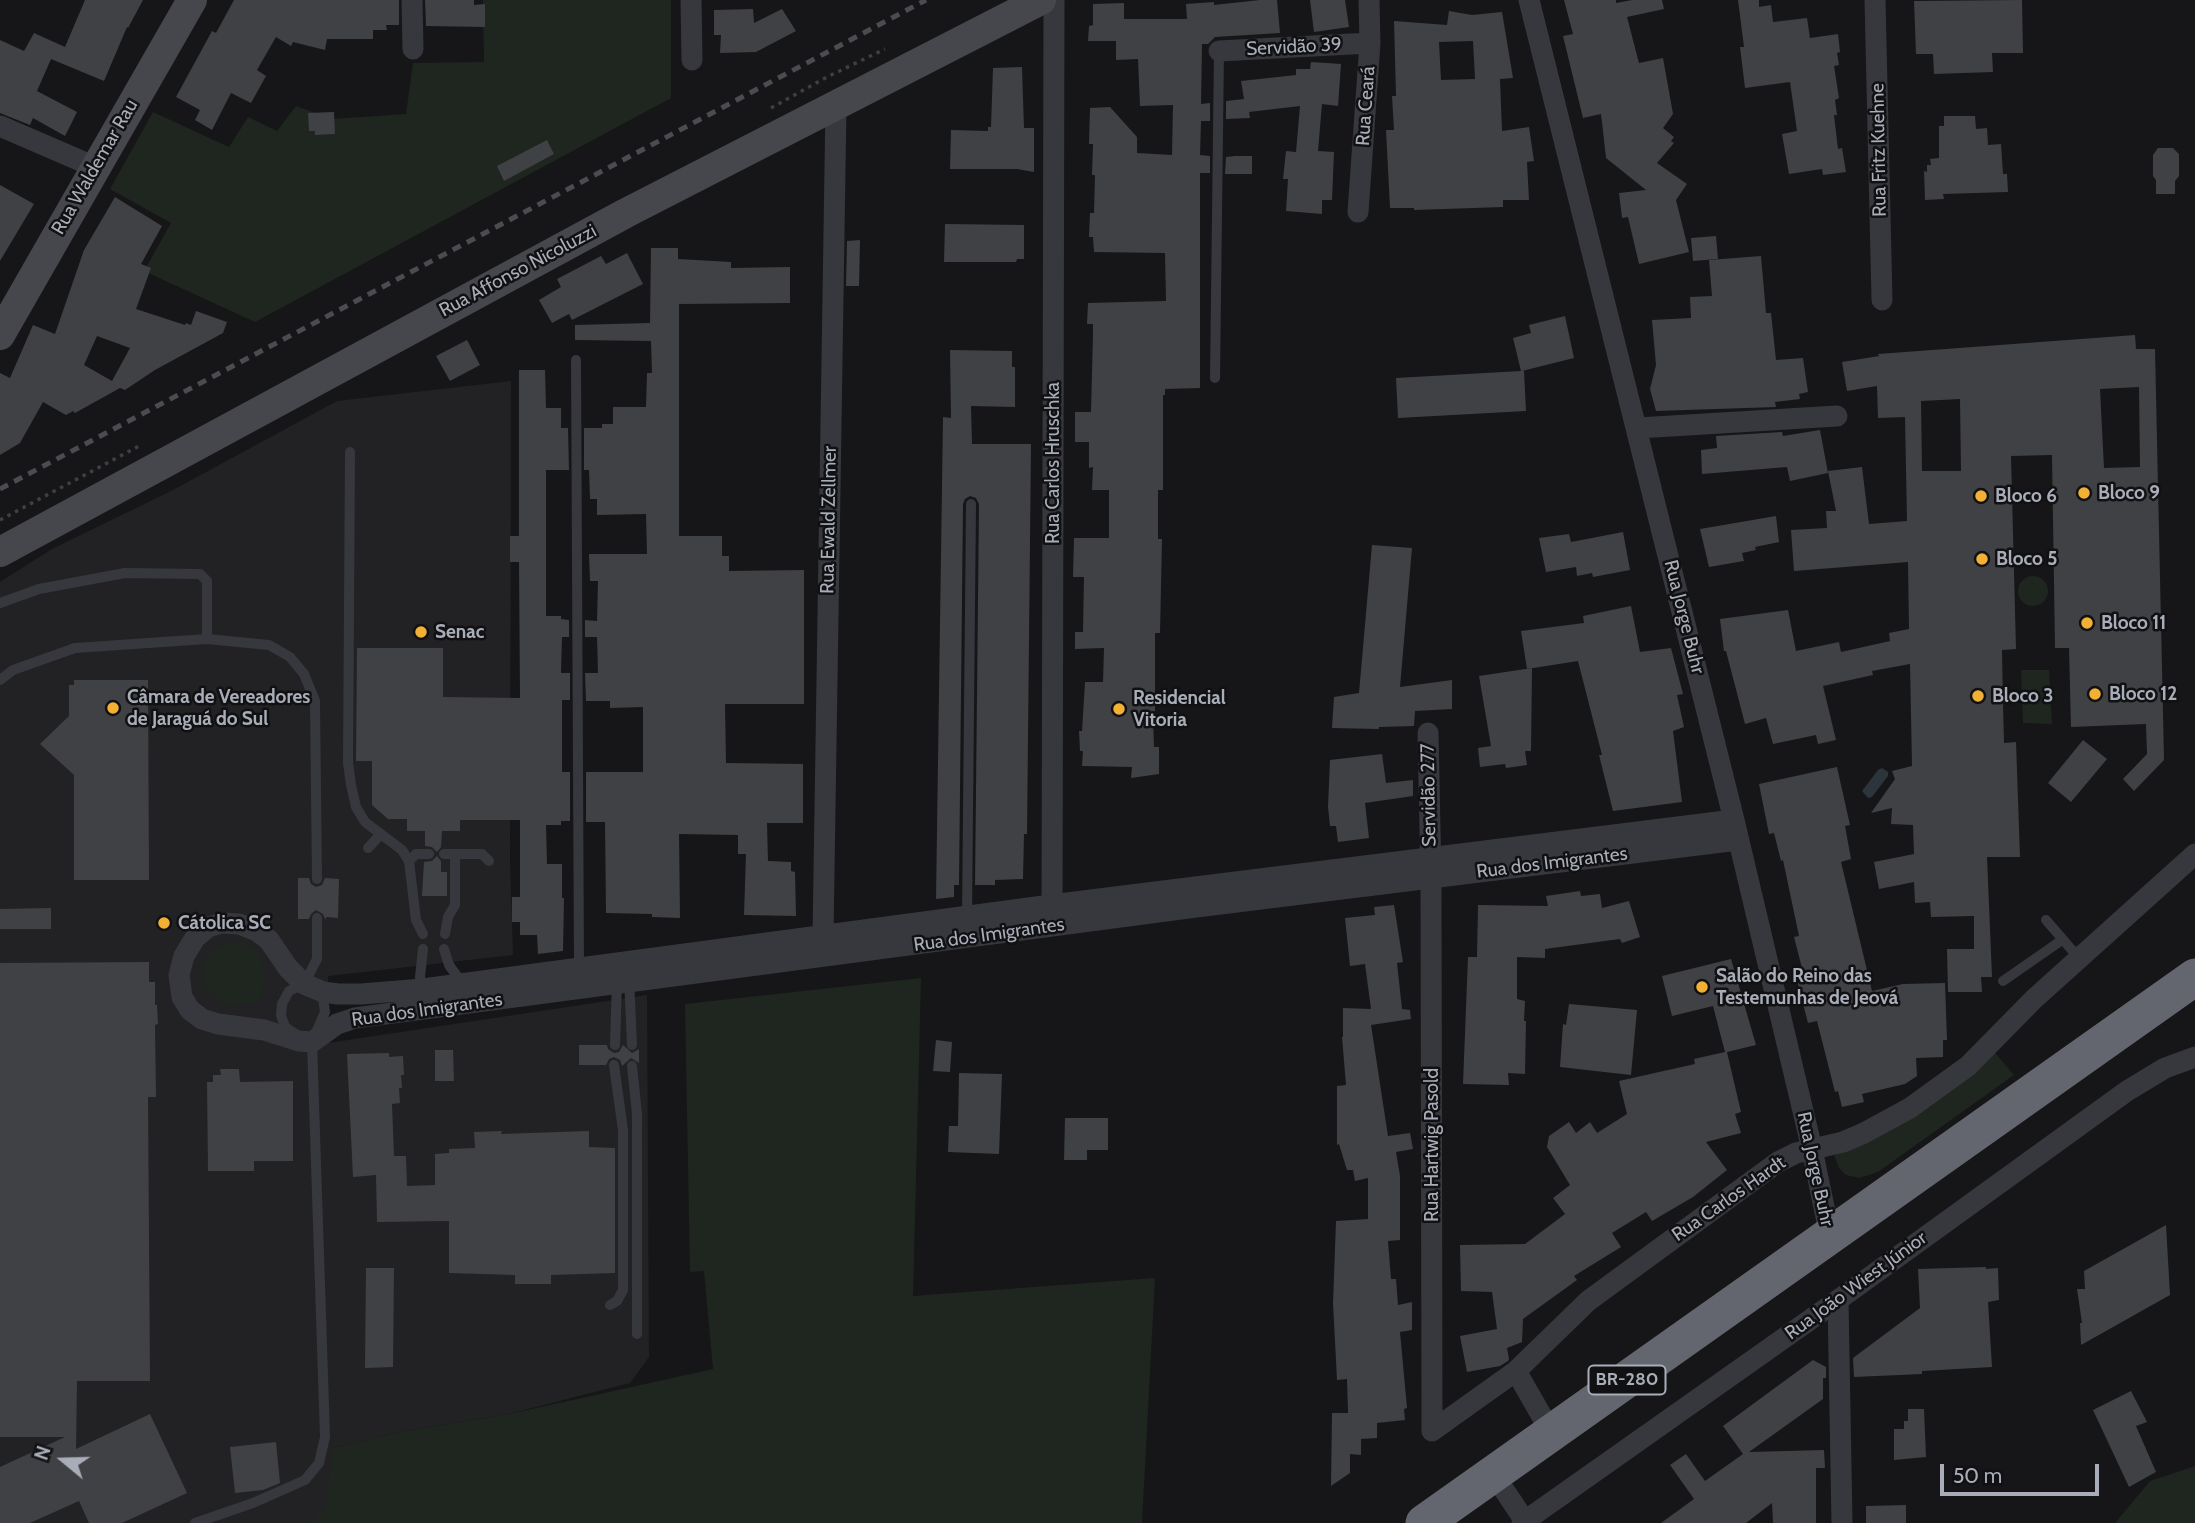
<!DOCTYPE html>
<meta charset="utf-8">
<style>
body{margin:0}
#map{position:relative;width:2195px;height:1523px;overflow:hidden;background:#161618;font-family:Cabin,sans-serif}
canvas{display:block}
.north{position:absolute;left:28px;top:1425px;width:70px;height:70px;-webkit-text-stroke:5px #111113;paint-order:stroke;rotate:289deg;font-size:19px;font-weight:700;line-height:28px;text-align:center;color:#a8adb8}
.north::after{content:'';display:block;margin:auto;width:24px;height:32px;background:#a8adb8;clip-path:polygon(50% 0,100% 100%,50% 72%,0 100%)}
.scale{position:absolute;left:1940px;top:1464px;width:159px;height:32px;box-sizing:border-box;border:4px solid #a8adb8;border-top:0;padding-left:9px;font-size:21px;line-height:24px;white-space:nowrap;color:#a8adb8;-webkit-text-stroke:5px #111113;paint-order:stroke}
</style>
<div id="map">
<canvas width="2195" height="1523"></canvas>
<div class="north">N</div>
<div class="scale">50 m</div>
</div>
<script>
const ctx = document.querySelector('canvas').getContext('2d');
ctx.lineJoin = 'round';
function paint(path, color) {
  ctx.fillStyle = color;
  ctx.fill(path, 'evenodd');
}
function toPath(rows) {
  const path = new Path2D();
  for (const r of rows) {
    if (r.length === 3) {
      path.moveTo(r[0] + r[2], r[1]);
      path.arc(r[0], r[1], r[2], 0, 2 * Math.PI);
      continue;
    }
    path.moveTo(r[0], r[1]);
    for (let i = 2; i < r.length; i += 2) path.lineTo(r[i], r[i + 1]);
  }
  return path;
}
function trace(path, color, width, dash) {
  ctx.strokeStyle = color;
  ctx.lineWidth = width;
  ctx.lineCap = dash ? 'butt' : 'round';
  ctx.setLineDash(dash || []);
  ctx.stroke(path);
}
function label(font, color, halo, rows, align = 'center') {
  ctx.font = font + ' Cabin,sans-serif';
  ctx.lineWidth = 5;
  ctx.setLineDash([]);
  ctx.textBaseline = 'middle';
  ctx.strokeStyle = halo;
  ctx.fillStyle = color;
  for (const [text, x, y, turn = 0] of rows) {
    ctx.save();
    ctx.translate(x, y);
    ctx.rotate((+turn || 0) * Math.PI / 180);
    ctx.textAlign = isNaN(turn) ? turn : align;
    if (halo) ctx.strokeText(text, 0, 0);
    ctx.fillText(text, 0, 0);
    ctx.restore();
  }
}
paint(toPath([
 [511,381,510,862,513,955,328,976,328,1043,647,995,649,1357,630,1383,509,1414,399,1432,332,1448,333,1523,0,1523,0,582,52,549,173,490,337,401]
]), '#222225');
paint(toPath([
 [483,0,671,0,671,98,255,322,144,271,171,223,110,189,153,112,229,147,248,117,277,131,296,106,332,119,406,114,413,63,484,62],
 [2033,591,15],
 [2021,670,2049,670,2052,724,2023,723],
 [232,941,242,942,251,947,258,953,263,963,264,987,260,998,256,1003,228,1005,210,994,205,986,201,976,203,965,208,956,215,948],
 [921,978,913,1296,1155,1278,1142,1523,309,1523,327,1504,332,1448,399,1432,509,1414,713,1369,704,1271,690,1272,685,1004],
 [1991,1048,2014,1075,1878,1172,1859,1178,1846,1175,1839,1168,1834,1155],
 [2195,1466,2195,1523,2115,1523,2150,1481]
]), '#1e261f');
paint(toPath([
 [1882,768,1888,772,1888,776,1872,797,1868,798,1862,791,1878,770]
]), '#2c353c');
paint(toPath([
 [85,0,143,0,128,28,127,27,104,81,51,59,37,91,77,112,65,136,33,118,30,125,0,113,0,40,24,51,34,33,65,47],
 [234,0,399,0,399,25,386,25,387,30,373,30,373,39,327,39,325,50,293,42,291,46,276,37,257,70,266,76,251,103,231,93,212,130,195,120,200,110,176,97,212,31,216,33],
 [425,0,474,0,474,5,485,4,485,27,426,26],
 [1260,0,1277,0,1280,33,1215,37,1208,44,1202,44,1201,104,1210,103,1210,121,1201,121,1200,155,1210,156,1210,173,1200,173,1200,388,1165,389,1165,395,1163,395,1163,490,1158,490,1158,539,1162,539,1160,633,1155,633,1155,716,1153,717,1154,747,1159,747,1159,774,1131,778,1132,767,1082,766,1083,751,1080,751,1079,731,1082,731,1085,682,1103,682,1104,648,1075,649,1075,632,1083,632,1084,577,1073,577,1074,538,1109,538,1109,490,1092,490,1093,467,1089,468,1089,442,1075,442,1075,412,1091,412,1093,334,1093,324,1087,324,1088,303,1166,301,1165,253,1094,252,1093,237,1089,237,1090,213,1094,213,1095,175,1092,175,1093,144,1089,144,1090,108,1110,107,1137,137,1137,153,1172,155,1173,105,1140,106,1138,59,1116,60,1116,41,1088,41,1089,26,1093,25,1093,4,1124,3,1124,19,1187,19,1186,4,1214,2,1214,5],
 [1310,0,1345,0,1349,27,1314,32],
 [1564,0,1616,0,1616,3,1632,0,1662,0,1664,9,1627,17,1639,63,1663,58,1673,114,1663,128,1674,137,1671,141,1674,143,1657,163,1687,184,1676,200,1689,252,1639,264,1628,217,1622,218,1619,193,1646,190,1606,158,1601,114,1583,118,1563,36,1573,34],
 [1738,0,1759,0,1759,7,1771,5,1773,22,1807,18,1810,38,1838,34,1840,52,1837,53,1839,65,1834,66,1839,98,1835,100,1837,115,1834,115,1838,149,1842,148,1846,172,1823,175,1822,169,1789,174,1782,134,1797,131,1790,82,1745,88,1740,47,1744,47],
 [2022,0,2023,53,1992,53,1993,72,1934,74,1933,54,1916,54,1914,1],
 [753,9,754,23,782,9,796,31,756,52,720,53,721,35,714,35,714,10],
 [1449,11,1472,15,1502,12,1513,78,1500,79,1502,131,1529,127,1534,161,1527,162,1529,200,1503,200,1503,207,1414,210,1414,208,1390,208,1386,130,1394,130,1392,96,1396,96,1394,21,1447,25],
 [1473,41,1475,79,1441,80,1439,42],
 [1311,62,1341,64,1338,106,1322,104,1318,151,1334,152,1332,200,1322,200,1322,214,1286,211,1288,179,1283,179,1286,151,1296,152,1300,106,1249,112,1250,118,1226,119,1226,101,1244,99,1241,81,1296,75,1296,69,1310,69],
 [1022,67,1024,128,1034,128,1034,172,1017,169,950,169,951,130,988,131,988,127,991,127,993,68],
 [334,112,335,134,315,135,315,131,309,131,308,113],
 [1944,116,1975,116,1976,129,1987,128,1988,145,2001,144,2003,174,2007,174,2008,192,1943,194,1944,199,1925,200,1924,171,1927,172,1927,165,1931,165,1930,159,1939,158,1939,126,1944,126],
 [547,140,554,154,504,181,497,166],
 [2158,148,2173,148,2179,154,2179,176,2175,181,2175,194,2156,194,2156,180,2153,176,2153,155],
 [1235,156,1252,156,1252,174,1225,174,1226,157],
 [0,185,34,204,0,261],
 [115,197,162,226,141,264,151,268,136,309,185,325,186,323,191,325,196,311,227,322,223,333,155,370,125,390,120,388,75,413,73,411,66,415,43,402,20,443,0,455,0,373,10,378,33,325,55,334,84,250],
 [97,336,130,348,112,381,84,365],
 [945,224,1024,225,1024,259,1017,259,1016,262,944,262],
 [1716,236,1718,259,1693,261,1691,238],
 [860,240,859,286,846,286,847,241],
 [651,248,678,248,678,259,731,262,731,268,790,267,790,303,679,304,679,536,722,536,722,556,729,556,729,571,804,570,804,704,725,704,726,763,803,764,803,823,767,823,768,861,791,862,791,871,795,872,796,916,744,915,746,854,738,854,738,835,679,834,680,918,652,917,652,914,606,913,605,822,586,822,586,772,643,772,643,707,610,708,610,701,586,701,585,673,598,673,597,637,585,637,585,620,597,621,598,581,590,581,589,554,647,554,646,514,597,515,597,499,590,499,589,470,584,470,584,428,602,428,602,424,613,424,613,407,646,407,647,373,652,373,651,341,575,340,575,325,650,323],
 [627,253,643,284,572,320,569,314,552,323,539,300,561,287,557,279,601,256,606,264],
 [1761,256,1766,313,1771,313,1776,360,1803,358,1808,392,1799,394,1800,399,1775,402,1776,407,1656,411,1650,389,1656,365,1652,320,1691,318,1690,297,1712,296,1709,260],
 [1565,316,1574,358,1522,371,1524,371,1526,411,1398,418,1396,378,1521,371,1513,338,1531,333,1529,325],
 [2135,335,2136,349,2155,349,2164,760,2134,791,2123,779,2147,754,2146,724,2071,727,2069,648,2055,648,2052,455,2011,456,2016,649,2002,650,2003,704,2004,743,2016,742,2020,857,1987,857,1992,977,1981,977,1982,992,1948,992,1947,949,1974,949,1974,916,1931,917,1930,902,1915,903,1914,882,1879,889,1874,862,1914,854,1913,825,1891,824,1892,808,1871,813,1895,779,1892,771,1912,766,1910,664,1872,671,1873,675,1823,686,1836,740,1818,744,1816,735,1773,744,1766,718,1745,724,1726,651,1724,651,1720,619,1788,610,1796,651,1839,642,1841,652,1890,641,1889,633,1909,629,1908,562,1794,571,1791,530,1827,528,1826,511,1836,511,1828,471,1862,467,1869,524,1907,521,1905,417,1878,418,1877,386,1847,391,1842,362,1879,356,1878,354],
 [2139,387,2140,467,2104,468,2100,389],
 [1960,399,1961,471,1922,471,1921,401],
 [467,340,480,365,450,381,436,356],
 [950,350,1012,351,1012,367,1015,367,1015,407,971,406,972,444,1031,444,1027,834,1024,834,1023,879,995,880,995,885,975,885,979,504,976,498,970,496,965,499,963,504,959,885,954,885,954,897,936,899,943,417,951,418],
 [519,370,545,370,546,408,561,408,561,428,568,428,569,470,546,470,546,616,561,616,561,619,569,620,569,637,562,637,561,673,570,673,570,700,562,700,562,772,570,772,570,821,561,821,561,825,546,825,547,864,562,864,562,898,564,898,563,951,538,954,537,935,520,935,520,922,512,922,512,897,520,897,520,820,460,820,460,831,442,831,441,847,437,852,432,847,425,846,425,831,407,831,407,819,388,819,372,805,372,761,356,761,357,648,443,648,443,697,520,698,519,562,510,562,510,536,519,536],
 [1820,430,1828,473,1790,481,1787,467,1702,474,1701,450,1717,448,1716,436,1782,432,1783,436],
 [1776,516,1779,542,1755,547,1756,550,1742,553,1744,561,1709,567,1700,529],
 [1623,532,1630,570,1593,577,1592,573,1577,576,1576,567,1546,572,1539,538,1569,534,1571,542],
 [1372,545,1412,548,1400,687,1452,680,1452,709,1415,711,1414,726,1379,727,1379,729,1332,728,1334,697,1359,693],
 [1631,606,1640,652,1671,648,1683,694,1677,695,1684,727,1673,731,1682,802,1613,811,1599,755,1602,755,1578,661,1527,669,1521,631,1584,623,1583,616],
 [1532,668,1531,751,1525,751,1527,765,1506,768,1505,764,1480,767,1478,748,1491,746,1479,676],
 [74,680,148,680,149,880,74,880,74,775,40,744,69,716,69,685,74,685],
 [2083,740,2107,759,2071,802,2048,783],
 [1382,754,1386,783,1413,780,1413,796,1365,803,1369,838,1338,842,1336,826,1330,826,1328,807,1330,760],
 [1837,767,1850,825,1845,826,1851,859,1841,862,1872,991,1903,984,1945,983,1947,1040,1943,1040,1943,1057,1916,1058,1917,1076,1905,1084,1862,1094,1864,1102,1842,1107,1838,1091,1835,1092,1817,1021,1808,1023,1795,973,1803,972,1794,937,1799,936,1783,860,1781,861,1774,833,1769,834,1759,784],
 [437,856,441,861,441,872,447,872,447,896,422,896,424,862,432,861],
 [298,878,309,878,311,884,316,887,322,885,325,878,339,879,338,918,327,917,325,919,323,914,316,910,311,914,309,919,298,919],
 [1580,891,1581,896,1600,894,1602,908,1629,901,1640,937,1622,943,1620,939,1545,949,1545,958,1517,957,1517,999,1525,1001,1524,1021,1526,1021,1525,1074,1508,1073,1509,1085,1463,1084,1468,957,1477,957,1478,905,1548,906,1546,896],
 [1394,905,1403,962,1397,963,1402,1009,1410,1010,1411,1019,1371,1025,1388,1136,1410,1133,1413,1149,1396,1152,1400,1176,1400,1240,1388,1241,1391,1279,1396,1279,1398,1305,1412,1302,1412,1330,1400,1332,1407,1408,1404,1409,1405,1420,1377,1423,1377,1438,1361,1439,1361,1455,1350,1454,1350,1473,1331,1486,1332,1413,1348,1413,1347,1379,1337,1380,1333,1303,1336,1221,1368,1219,1368,1178,1355,1181,1353,1170,1347,1170,1339,1144,1337,1145,1337,1086,1346,1085,1342,1037,1343,1037,1343,1008,1371,1009,1365,964,1350,966,1345,918,1375,915,1374,907],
 [51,908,51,929,0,929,0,909],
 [1731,959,1756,1045,1727,1052,1741,1112,1735,1114,1741,1133,1706,1142,1727,1170,1693,1197,1652,1221,1646,1212,1612,1233,1621,1247,1574,1276,1577,1280,1523,1319,1522,1342,1507,1348,1509,1359,1508,1361,1500,1366,1467,1372,1460,1336,1497,1329,1492,1292,1461,1291,1460,1245,1525,1244,1565,1214,1553,1198,1570,1185,1547,1147,1549,1136,1569,1122,1576,1133,1590,1122,1597,1133,1627,1114,1619,1081,1695,1064,1694,1059,1725,1052,1713,1006,1672,1016,1662,976],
 [149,962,149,982,155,982,155,1005,157,1005,158,1024,155,1025,156,1097,148,1097,150,1381,77,1381,76,1449,150,1414,187,1493,122,1523,89,1523,79,1501,30,1523,0,1523,0,1467,65,1437,0,1437,0,963],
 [1569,1004,1637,1010,1631,1075,1560,1067,1563,1024,1566,1025],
 [936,1040,952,1042,950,1072,933,1071],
 [579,1045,607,1045,608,1049,614,1053,619,1052,623,1045,632,1053,639,1049,639,1063,631,1058,622,1066,620,1060,614,1057,609,1059,606,1065,579,1065],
 [435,1050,453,1050,454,1081,435,1081],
 [389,1053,389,1057,403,1056,404,1075,401,1075,402,1088,399,1088,400,1103,392,1104,394,1156,406,1156,407,1186,435,1185,435,1154,449,1153,449,1149,475,1148,474,1132,502,1131,501,1134,589,1131,589,1147,615,1148,615,1273,551,1275,551,1284,515,1284,515,1275,449,1273,449,1221,377,1222,376,1175,353,1177,347,1054],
 [220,1069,239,1069,240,1082,293,1081,293,1161,254,1161,254,1171,208,1171,207,1082,213,1082,213,1075,221,1075],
 [959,1073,1002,1074,999,1154,948,1152,949,1126,958,1126],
 [1065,1118,1108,1118,1108,1150,1087,1150,1087,1160,1064,1160],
 [2166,1225,2170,1295,2081,1345,2080,1323,2082,1323,2077,1289,2085,1289,2084,1271],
 [1986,1267,1986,1269,1998,1268,1999,1300,1988,1302,1992,1367,1922,1371,1922,1374,1854,1377,1853,1358,1920,1308,1918,1269],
 [366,1268,394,1268,393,1367,365,1368],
 [1813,1360,1826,1367,1826,1378,1823,1378,1823,1399,1749,1452,1824,1450,1825,1468,1816,1468,1816,1523,1773,1523,1772,1503,1746,1523,1661,1523,1694,1499,1670,1465,1686,1454,1705,1481,1743,1454,1723,1426],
 [2131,1391,2147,1422,2136,1426,2156,1472,2129,1487,2093,1410],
 [1908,1409,1924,1409,1926,1457,1894,1460,1894,1429,1904,1429,1904,1421,1908,1421],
 [276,1442,280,1483,263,1490,235,1493,230,1447],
 [1906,1505,1906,1523,1866,1523,1866,1506]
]), '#404145');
trace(toPath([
 [771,108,827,77,885,49],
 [0,520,141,445]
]), '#3d3f44', 3.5, [3.5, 5]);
trace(toPath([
 [576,360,579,967],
 [1215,378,1219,51],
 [350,452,348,763,351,785,356,807,365,822,402,850,409,861,416,920,423,934],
 [0,603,39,589,125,573,200,574,207,581,207,639],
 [0,680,13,670,75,648,207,639,269,645,290,657,304,674,315,701,317,879],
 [368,848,381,834],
 [444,854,482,854,489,861],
 [409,861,416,854,429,854],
 [967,917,971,504],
 [2046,920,2078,957],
 [445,934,448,917,455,905,455,855],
 [423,949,420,977,424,991],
 [444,949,449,965,462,983],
 [629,978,632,1045],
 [2003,981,2062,940],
 [294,1033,285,1027,281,1015,282,1004,289,991,304,984,317,959,317,918],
 [615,1045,617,982],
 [632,1066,637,1114,637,1334],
 [610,1305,617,1301,623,1290,623,1130,614,1065],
 [195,1523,253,1503,305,1480,319,1463,325,1437,312,1042,325,1012,323,998,317,994]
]), '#37383d', 10);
trace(toPath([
 [412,0,413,49],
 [691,0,692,60],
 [1529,0,1734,820,1812,1149,1830,1236],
 [1875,0,1882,300],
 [1219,51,1370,43],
 [0,126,95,167],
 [1358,212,1370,43,1369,0],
 [1638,428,1837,416],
 [1428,733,1431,878,1432,1431],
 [1734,820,1051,905,423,989,361,994,338,994,323,992,304,984,288,968,269,940,257,931,239,924,222,923,208,927,195,938,184,956,179,975,182,997,190,1010,202,1019,218,1024,264,1030,299,1041,312,1042,337,1024,355,1018,1196,907,1738,840],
 [1052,918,1054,0],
 [823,936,836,104],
 [1838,1300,1842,1523],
 [1516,1371,1552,1434],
 [1432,1431,1516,1371,1588,1301,1778,1162,1796,1153,1843,1142,1864,1133,1910,1108,1968,1066,2034,999,2195,854],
 [1494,1475,1525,1521],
 [1522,1523,1838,1300,2127,1091,2165,1068,2195,1057]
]), '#37383d', 21);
trace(toPath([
 [0,335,192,0],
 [0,552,626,213,1041,0]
]), '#45474d', 30);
trace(toPath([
 [1424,1523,2195,977]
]), '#63666e', 37);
trace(toPath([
 [0,489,926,0]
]), '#4a4c52', 5, [9, 7]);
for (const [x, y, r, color] of [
 [2084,493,7,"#f2b134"],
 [1981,496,7,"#f2b134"],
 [1982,559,7,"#f2b134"],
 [2087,623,7,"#f2b134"],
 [421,632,7,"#f2b134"],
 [2095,694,7,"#f2b134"],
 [1978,696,7,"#f2b134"],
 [113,708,7,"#f2b134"],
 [1119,709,7,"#f2b134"],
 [164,923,7,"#f2b134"],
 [1702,987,7,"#f2b134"]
]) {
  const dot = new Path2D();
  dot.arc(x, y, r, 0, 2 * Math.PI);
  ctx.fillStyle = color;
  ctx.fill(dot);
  trace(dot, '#111113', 2.5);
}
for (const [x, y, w] of [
 [1627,1380,77]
]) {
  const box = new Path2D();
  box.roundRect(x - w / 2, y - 14.5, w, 29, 5);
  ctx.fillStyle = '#111113';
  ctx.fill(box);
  trace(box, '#a8adb8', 2);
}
label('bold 18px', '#a8adb8', null, [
 ["BR-280",1627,1380]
]);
label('19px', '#a8adb8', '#111113', [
 ["Servidão 39",1294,47,-3],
 ["Rua Ceará",1366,106,-86],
 ["Rua Fritz Kuehne",1879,150,-91],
 ["Rua Waldemar Rau",95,167,-60],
 ["Rua Affonso Nicoluzzi",518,271,-28],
 ["Rua Carlos Hruschka",1053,463,-90],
 ["Rua Ewald Zellmer",829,520,-89],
 ["Rua Jorge Buhr",1684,617,76],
 ["Servidão 277",1429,795,-91],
 ["Rua dos Imigrantes",1552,863,-7],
 ["Rua dos Imigrantes",989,935,-8],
 ["Rua dos Imigrantes",427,1010,-8],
 ["Rua Hartwig Pasold",1432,1145,-90],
 ["Rua Jorge Buhr",1815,1169,78],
 ["Rua Carlos Hardt",1729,1199,-35],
 ["Rua João Wiest Júnior",1856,1286,-36]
]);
label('bold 19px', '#a8adb8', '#111113', [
 ["Bloco 9",2098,493],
 ["Bloco 6",1995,496],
 ["Bloco 5",1996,559],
 ["Bloco 11",2101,623],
 ["Senac",435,632],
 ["Bloco 12",2109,694],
 ["Bloco 3",1992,696],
 ["Câmara de Vereadores",127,697],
 ["de Jaraguá do Sul",127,719],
 ["Residencial",1133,698],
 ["Vitoria",1133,720],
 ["Cátolica SC",178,923],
 ["Salão do Reino das",1716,976],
 ["Testemunhas de Jeová",1716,998]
], 'left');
</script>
